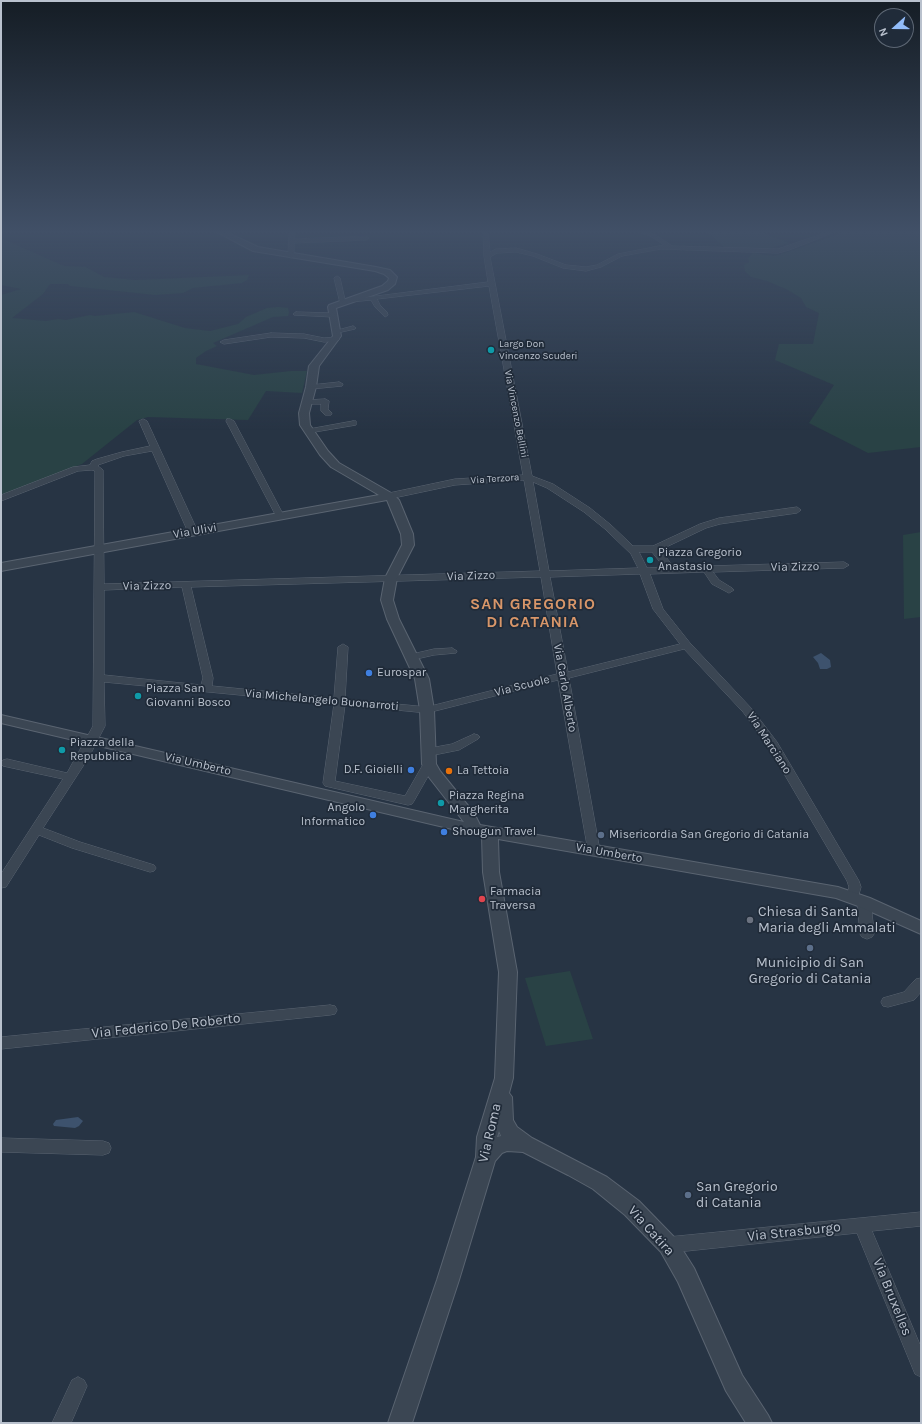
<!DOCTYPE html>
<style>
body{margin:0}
#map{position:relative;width:922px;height:1424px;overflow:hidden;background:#273444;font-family:Karla,sans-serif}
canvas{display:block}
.frame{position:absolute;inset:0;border:2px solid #b9c1cd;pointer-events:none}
.north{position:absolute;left:874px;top:8px;width:40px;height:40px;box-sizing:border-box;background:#202b39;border:1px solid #5d6774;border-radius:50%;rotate:249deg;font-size:11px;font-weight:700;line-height:16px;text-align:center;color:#b9c1cd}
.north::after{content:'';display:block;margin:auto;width:14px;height:18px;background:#92bcf9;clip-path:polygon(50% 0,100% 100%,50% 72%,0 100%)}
</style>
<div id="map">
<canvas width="922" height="1424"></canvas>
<div class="frame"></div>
<div class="north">N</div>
</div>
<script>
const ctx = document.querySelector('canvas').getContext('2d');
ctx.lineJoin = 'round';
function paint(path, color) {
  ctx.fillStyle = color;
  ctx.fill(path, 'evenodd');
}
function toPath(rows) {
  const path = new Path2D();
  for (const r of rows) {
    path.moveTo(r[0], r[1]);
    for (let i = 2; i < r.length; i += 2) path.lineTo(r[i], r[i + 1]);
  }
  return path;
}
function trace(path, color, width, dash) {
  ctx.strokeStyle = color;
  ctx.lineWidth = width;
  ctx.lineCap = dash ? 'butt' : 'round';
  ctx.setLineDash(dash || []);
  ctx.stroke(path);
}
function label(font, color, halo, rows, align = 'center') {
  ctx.font = font + ' Karla,sans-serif';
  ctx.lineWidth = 3.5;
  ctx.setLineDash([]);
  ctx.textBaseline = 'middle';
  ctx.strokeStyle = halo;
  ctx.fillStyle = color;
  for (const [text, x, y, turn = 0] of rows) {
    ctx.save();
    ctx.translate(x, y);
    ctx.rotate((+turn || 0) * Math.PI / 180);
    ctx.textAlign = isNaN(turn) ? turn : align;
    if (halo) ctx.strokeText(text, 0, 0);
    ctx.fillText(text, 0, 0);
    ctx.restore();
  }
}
paint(toPath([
 [706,231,759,231,789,243,767,249,725,248],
 [846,231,921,231,921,447,868,453,809,423,834,385,775,360,779,344,813,344,819,313,806,307,801,298,788,290,767,281,751,277,745,271,744,265,749,262,748,258,753,253,774,256,791,251],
 [1,238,64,266,86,267,104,277,136,280,249,275,247,280,242,283,193,288,183,293,155,295,70,286,68,284,50,284,43,294,12,318,46,321,58,319,66,320,90,315,95,316,134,312,185,328,210,331,238,324,246,317,267,308,279,307,288,308,289,312,288,316,273,317,213,343,217,346,206,351,196,358,196,364,254,375,291,371,307,371,302,393,266,391,248,420,148,417,137,420,82,464,1,495,1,295,21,289,1,285],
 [921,532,921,617,904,619,903,535],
 [570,971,593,1039,546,1046,525,978]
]), '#294245');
paint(toPath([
 [821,653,830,660,831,667,827,669,820,669,818,663,813,657],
 [78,1117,83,1121,79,1126,75,1128,54,1126,53,1124,56,1120]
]), '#3d526d');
const minor = toPath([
 [289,231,295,231,294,239,366,236,369,238,366,240,294,243,294,256,291,258,288,256,289,231],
 [483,231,488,232,490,252,496,249,516,248,537,254,566,265,586,267,597,265,618,254,664,245,652,237,636,231,644,231,656,235,672,246,778,249,830,231,838,231,789,250,778,253,661,249,622,256,601,267,586,271,563,268,533,256,516,252,497,253,490,257,532,476,553,484,590,508,611,525,633,546,653,546,700,524,719,518,797,507,801,510,797,513,720,524,706,528,660,550,674,567,844,562,849,565,844,568,713,572,719,580,732,588,734,590,729,593,712,584,704,572,650,574,663,609,690,643,751,708,777,742,859,881,861,887,857,901,852,903,847,901,846,898,849,887,847,881,766,743,743,712,684,649,569,678,600,851,598,854,594,855,590,854,588,851,558,680,427,713,345,705,335,781,405,796,425,761,433,761,435,764,414,801,412,804,408,805,325,786,323,783,334,704,104,682,105,726,89,757,43,828,80,842,154,865,156,868,154,871,150,872,72,848,39,835,6,887,1,888,1,874,63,779,3,766,1,763,3,760,7,759,67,773,93,726,95,471,92,470,78,471,1,501,1,495,73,467,90,465,92,461,97,459,122,452,150,446,139,421,143,419,147,421,198,532,193,535,188,532,152,451,124,456,98,465,98,466,103,470,104,584,540,571,524,480,455,485,389,499,385,496,389,493,455,479,523,475,489,286,377,299,380,305,387,312,388,315,385,317,375,307,371,300,340,303,334,278,337,276,340,278,345,300,488,282,484,256,483,231],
 [533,482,547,488,584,512,605,529,631,554,638,568,549,571,533,482],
 [639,552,652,552,664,567,647,568,639,552],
 [640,574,653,609,680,644,568,672,550,577,640,574],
 [541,577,557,674,427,707,345,699,348,647,343,644,338,647,334,698,212,686,213,678,191,587,541,577],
 [182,587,203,678,201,685,104,675,104,590,182,587],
 [296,312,333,313,336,315,333,317,294,315,293,314,296,312],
 [353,326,356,328,355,329,337,333,334,331,353,326],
 [271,333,304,334,324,338,336,337,340,339,336,341,324,342,304,338,271,337,224,344,220,342,224,340,271,333],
 [339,382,343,384,342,386,311,389,307,387,311,385,339,382],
 [325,399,329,401,328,409,332,413,331,415,325,415,321,411,321,404,307,404,303,402,307,400,325,399],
 [227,419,230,419,234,421,284,516,283,518,277,518,276,516,226,421,227,419],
 [353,421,356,421,356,425,309,433,305,431,309,429,353,421],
 [452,648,457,651,456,653,434,655,412,660,407,657,408,655,434,649,452,648],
 [474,734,478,735,480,737,478,739,459,750,429,756,425,755,423,752,425,749,452,744,474,734],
 [864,897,869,899,871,902,874,934,872,937,867,939,862,937,860,934,857,902,859,899,864,897],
 [921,978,921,992,914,1000,888,1007,883,1006,881,1002,883,998,904,992,916,979,921,978],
 [330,1005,335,1006,337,1010,335,1014,330,1015,1,1049,1,1037,330,1005],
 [1,1138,103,1141,109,1143,111,1148,109,1153,103,1155,1,1152,1,1138],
 [921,1212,921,1226,872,1231,921,1347,921,1377,915,1374,857,1233,668,1253,662,1250,660,1245,662,1240,668,1237,921,1212],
 [78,1377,84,1380,87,1386,71,1423,52,1423,72,1380,78,1377]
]);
const tertiary = toPath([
 [215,231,224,231,258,247,376,267,390,270,397,277,395,284,388,290,336,308,341,336,319,366,316,387,309,413,310,425,328,451,339,463,393,494,399,500,413,534,414,545,397,578,393,600,399,619,429,679,434,710,436,764,440,771,474,813,480,825,838,887,870,898,921,921,921,934,858,906,836,898,498,839,499,872,517,972,513,1078,509,1093,512,1097,513,1120,517,1127,532,1138,607,1177,639,1201,675,1238,694,1268,742,1375,768,1415,772,1423,746,1423,726,1391,678,1282,661,1252,625,1215,593,1189,568,1175,523,1152,507,1151,502,1153,495,1161,459,1280,412,1423,388,1423,437,1280,476,1157,477,1137,495,1078,499,972,483,872,482,836,1,723,1,715,464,822,428,776,422,764,420,710,415,679,387,619,381,600,385,578,402,545,401,534,387,500,1,571,1,563,379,495,331,467,320,455,300,425,299,413,306,387,309,366,333,336,328,307,329,305,382,286,388,281,389,278,384,274,375,271,253,251,215,231],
 [499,1131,501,1136,497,1137,499,1131]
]);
trace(minor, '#5a6471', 1);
trace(tertiary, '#5a6471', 2);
paint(minor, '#3b4653');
paint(tertiary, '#3b4653');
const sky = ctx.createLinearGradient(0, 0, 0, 430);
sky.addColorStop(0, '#151d25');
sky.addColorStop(0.54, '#415067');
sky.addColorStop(1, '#41506700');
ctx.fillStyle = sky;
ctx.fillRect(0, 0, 922, 430);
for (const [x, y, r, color] of [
 [491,350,4,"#0f9aa8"],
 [650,560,4,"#0f9aa8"],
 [369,673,4,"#3f7fe0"],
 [138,696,4,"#0f9aa8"],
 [62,750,4,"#0f9aa8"],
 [411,770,4,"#3f7fe0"],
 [449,771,4,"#e8710a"],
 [441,803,4,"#0f9aa8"],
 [373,815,4,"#3f7fe0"],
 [444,832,4,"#3f7fe0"],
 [601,835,4,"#5c6f8a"],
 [482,899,4,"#e0444e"],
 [750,920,4,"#6b7280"],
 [810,948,4,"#5c6f8a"],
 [688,1195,4,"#5c6f8a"]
]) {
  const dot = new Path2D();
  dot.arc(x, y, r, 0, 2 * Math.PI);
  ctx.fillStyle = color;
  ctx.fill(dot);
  trace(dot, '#202b39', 1.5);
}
label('10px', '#b9c1cd', '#202b39', [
 ["Largo Don",499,344],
 ["Vincenzo Scuderi",499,356]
], 'left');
label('10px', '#b9c1cd', '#202b39', [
 ["Via Vincenzo Bellini",516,414,79],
 ["Via Terzora",495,479,-4]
]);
label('12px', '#b9c1cd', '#202b39', [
 ["Via Ulivi",195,531,-10],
 ["Via Zizzo",795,567,-1],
 ["Via Zizzo",471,576,-2],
 ["Via Zizzo",147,586,-1],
 ["Via Scuole",522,686,-14],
 ["Via Carlo Alberto",565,688,80],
 ["Via Michelangelo Buonarroti",322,700,5],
 ["Via Marciano",769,743,57],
 ["Via Umberto",198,764,13],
 ["Via Umberto",609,853,10]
]);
label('12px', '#b9c1cd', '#202b39', [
 ["Piazza Gregorio",658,553],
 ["Anastasio",658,567],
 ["Eurospar",377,673],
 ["Piazza San",146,689],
 ["Giovanni Bosco",146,703],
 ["Piazza della",70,743],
 ["Repubblica",70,757],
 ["D.F. Gioielli",403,770,"right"],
 ["La Tettoia",457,771],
 ["Piazza Regina",449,796],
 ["Margherita",449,810],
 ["Angolo",365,808,"right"],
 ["Informatico",365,822,"right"],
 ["Shougun Travel",452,832],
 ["Misericordia San Gregorio di Catania",609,835],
 ["Farmacia",490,892],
 ["Traversa",490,906]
], 'left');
label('14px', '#b9c1cd', '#202b39', [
 ["Chiesa di Santa",758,912],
 ["Maria degli Ammalati",758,928],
 ["Municipio di San",810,963,"center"],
 ["Gregorio di Catania",810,979,"center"],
 ["San Gregorio",696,1187],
 ["di Catania",696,1203]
], 'left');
label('14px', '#b9c1cd', '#202b39', [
 ["Via Federico De Roberto",166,1026,-6],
 ["Via Roma",490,1133,-77],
 ["Via Catira",651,1231,48],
 ["Via Strasburgo",794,1232,-6],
 ["Via Bruxelles",892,1297,68]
]);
ctx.letterSpacing = '1px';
label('bold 16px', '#d89669', '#202b39', [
 ["SAN GREGORIO",533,604],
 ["DI CATANIA",533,622]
]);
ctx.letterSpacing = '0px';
</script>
